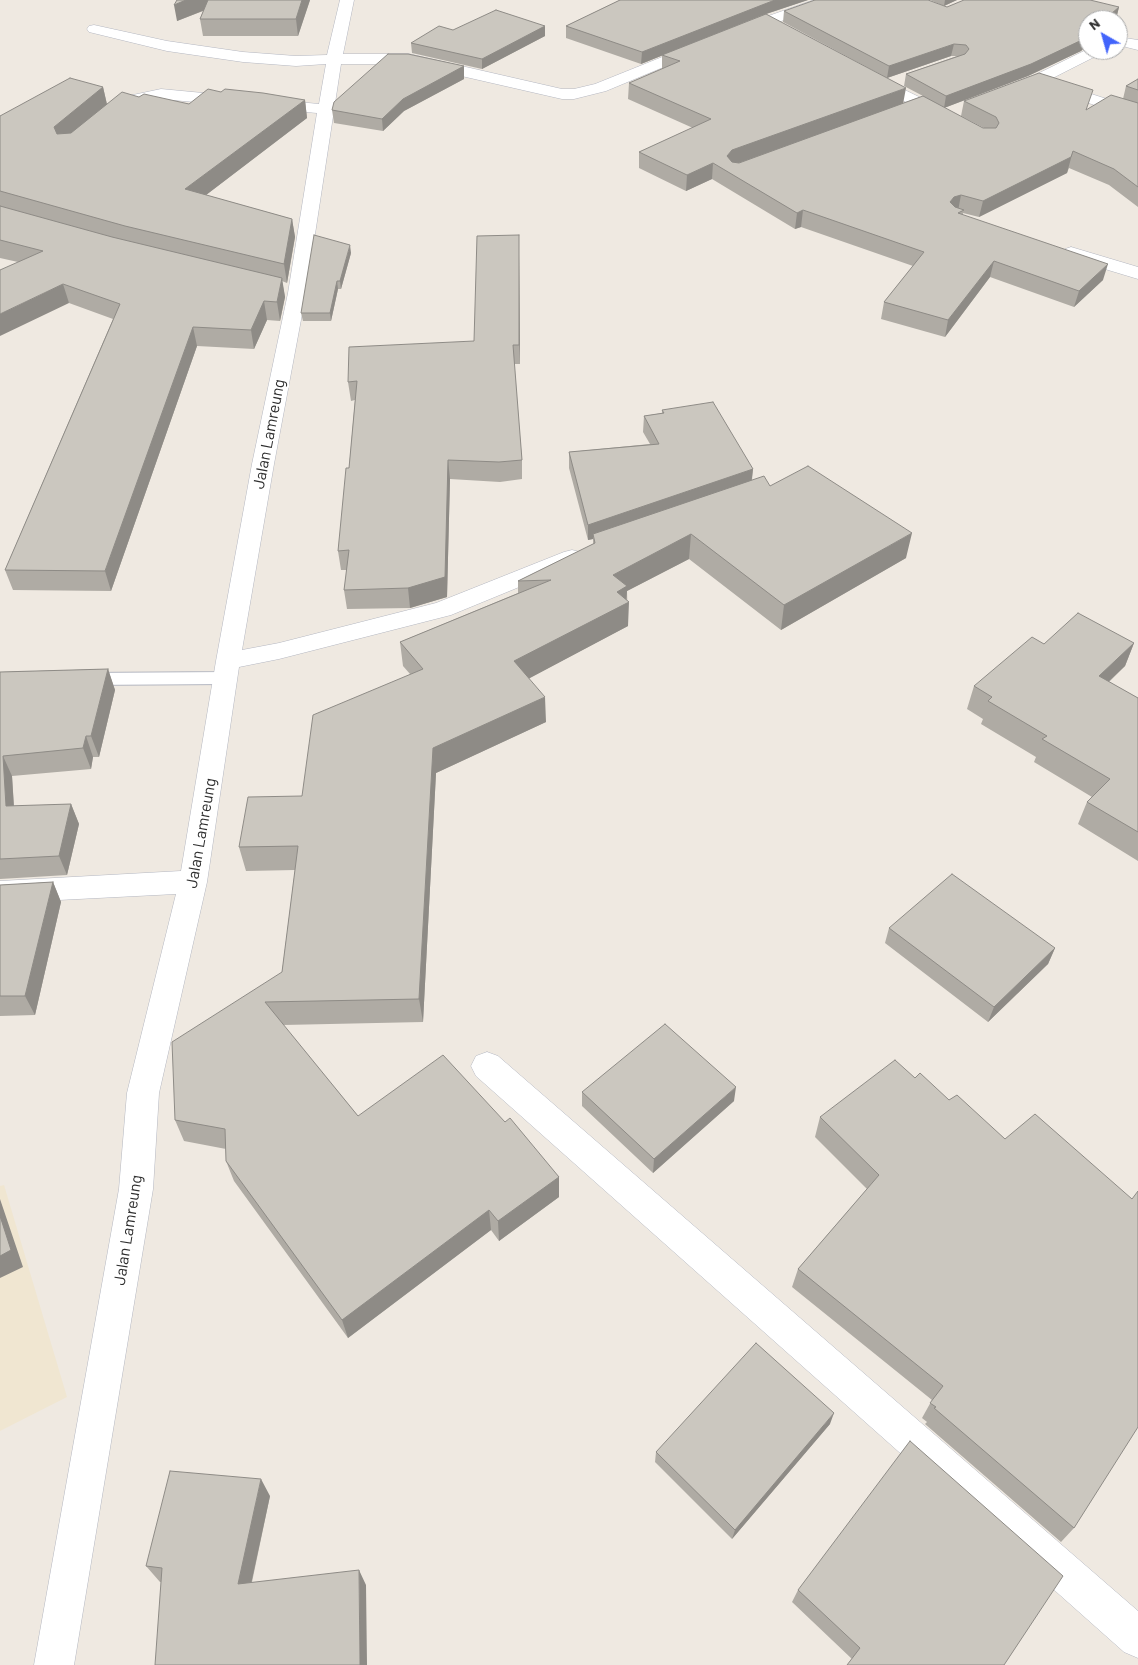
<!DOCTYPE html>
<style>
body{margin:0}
#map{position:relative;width:1138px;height:1665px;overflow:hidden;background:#efe9e1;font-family:Barlow,sans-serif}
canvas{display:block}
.north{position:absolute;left:1078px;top:10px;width:50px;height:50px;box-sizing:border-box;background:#fff;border:1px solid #ababab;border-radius:50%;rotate:322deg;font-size:14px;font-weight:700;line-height:20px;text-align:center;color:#2e2e2e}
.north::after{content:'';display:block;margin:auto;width:18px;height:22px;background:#4264fb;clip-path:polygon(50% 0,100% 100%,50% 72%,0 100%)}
</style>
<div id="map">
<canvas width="1138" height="1665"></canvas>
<div class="north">N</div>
</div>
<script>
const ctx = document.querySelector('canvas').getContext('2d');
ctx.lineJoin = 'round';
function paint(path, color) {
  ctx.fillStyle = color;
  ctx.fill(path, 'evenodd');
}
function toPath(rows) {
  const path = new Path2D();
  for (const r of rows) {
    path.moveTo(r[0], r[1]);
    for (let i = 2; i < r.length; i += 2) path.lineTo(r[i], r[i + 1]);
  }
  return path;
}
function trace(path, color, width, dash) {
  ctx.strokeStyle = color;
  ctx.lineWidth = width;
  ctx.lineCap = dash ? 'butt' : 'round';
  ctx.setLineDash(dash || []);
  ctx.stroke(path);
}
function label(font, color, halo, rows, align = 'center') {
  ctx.font = font + ' Barlow,sans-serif';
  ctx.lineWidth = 4;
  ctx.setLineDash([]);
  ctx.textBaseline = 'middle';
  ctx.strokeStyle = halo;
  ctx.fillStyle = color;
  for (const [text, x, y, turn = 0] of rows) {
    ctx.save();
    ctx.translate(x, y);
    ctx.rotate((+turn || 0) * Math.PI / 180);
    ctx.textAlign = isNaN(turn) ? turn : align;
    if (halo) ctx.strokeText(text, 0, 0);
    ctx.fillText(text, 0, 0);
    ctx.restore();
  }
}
paint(toPath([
 [4,1185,67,1397,0,1431,0,1186]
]), '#f0e6d1');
const lane = toPath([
 [226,672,232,674,235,678,232,682,226,684,85,685,79,684,76,679,79,674,85,673,226,672]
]);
const street = toPath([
 [340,0,354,0,343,54,409,54,562,89,574,89,595,84,692,45,702,45,705,48,702,51,606,91,574,99,562,99,409,64,341,64,306,293,274,464,242,650,279,643,436,603,564,552,572,550,580,552,584,557,580,562,451,615,279,659,239,667,207,882,159,1093,153,1189,74,1665,34,1665,119,1189,127,1093,176,894,0,903,0,881,181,871,216,661,252,464,288,293,317,113,161,99,138,103,116,112,110,110,108,107,110,104,128,96,161,89,319,104,326,64,296,66,243,62,167,51,89,32,87,29,89,26,94,25,167,41,243,52,296,56,327,55,340,0],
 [814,0,835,0,833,3,744,34,739,35,734,34,732,31,734,28,814,0],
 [1118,37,1138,40,1138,50,1118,45,1118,37],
 [1088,49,1105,50,1102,53,1041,84,1014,94,1008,92,1006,89,1008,86,1029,78,1088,49],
 [872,74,952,113,954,116,952,119,946,121,940,119,866,82,864,79,866,76,872,74],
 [1054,82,1138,109,1138,119,1048,90,1046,87,1048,84,1054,82],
 [1071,247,1138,267,1138,279,1065,257,1062,253,1065,249,1071,247],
 [487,1052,498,1056,1138,1611,1138,1658,1124,1652,476,1076,471,1066,476,1056,487,1052]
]);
trace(lane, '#b4b7c1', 2);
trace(street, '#b4b7c1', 1);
paint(lane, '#fff');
paint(street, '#fff');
paint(toPath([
 [177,0,310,0,298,36,203,36,200,19,203,11,177,21],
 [620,0,808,0,766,14,903,103,923,96,904,86,906,74,957,56,951,56,887,78,783,22,784,11,947,7,1119,7,1116,19,1088,20,1088,44,1081,51,1028,76,944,108,983,128,984,128,961,116,964,101,1087,110,1123,99,1126,86,1138,79,1138,207,1109,185,1069,168,1067,173,979,217,963,213,963,215,1103,280,1074,307,990,277,945,337,881,319,884,302,913,266,801,227,795,229,712,179,686,191,639,168,639,152,693,128,628,99,629,83,662,69,662,55,764,15,641,64,566,38,566,26],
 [930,0,957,0,944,6],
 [545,26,545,36,482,69,412,53,411,43,453,30],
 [464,66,464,79,404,111,383,131,334,123,332,110],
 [103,87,107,104,139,97,189,104,221,92,305,100,307,118,206,195,292,219,295,237,287,283,282,281,285,297,280,321,267,320,254,349,197,346,111,591,13,590,5,570,113,319,69,303,18,262,0,258,0,116],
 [351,253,341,289,338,289,331,321,303,321,301,313],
 [519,254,520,364,514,364,522,460,522,479,500,482,450,479,447,597,410,608,347,609,344,590,347,570,341,570,338,551,349,468,355,400,351,401,348,382,474,341],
 [662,410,753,469,752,480,770,486,906,558,781,630,689,559,627,591,628,626,529,678,546,722,436,773,423,1022,283,1025,358,1116,505,1122,559,1177,559,1197,499,1241,491,1230,348,1338,234,1181,226,1161,226,1149,184,1141,175,1120,282,972,295,870,246,871,239,847,302,796,410,674,403,666,400,642,518,593,518,581,593,544,593,539,588,540,569,468,569,452,650,444,643,432,644,416,662,413],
 [1134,643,1125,666,1109,682,1138,698,1138,861,1078,824,1087,802,1092,797,1034,762,1036,757,981,724,983,719,967,709,974,686,1044,644],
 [108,669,115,690,99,757,93,757,91,769,12,776,14,806,71,804,79,824,67,875,0,879,0,672],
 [53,882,61,902,35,1015,0,1016,0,885],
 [889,928,1055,948,1048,964,988,1022,885,943],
 [915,1078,949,1100,1005,1139,1132,1199,1074,1528,1061,1542,925,1424,927,1422,922,1418,932,1400,792,1287,798,1269,867,1189,815,1137,820,1117],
 [582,1092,734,1101,653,1173,582,1106],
 [830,1424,732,1539,655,1462,656,1452],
 [270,1496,252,1582,366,1585,161,1582,160,1582,146,1566],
 [798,1590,1004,1665,852,1659,792,1602]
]), '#afaba4');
paint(toPath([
 [186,0,214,0,215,6,177,21,174,5],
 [302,0,310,0,298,36,296,19],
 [775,0,808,0,760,16,641,64,642,52,762,5],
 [945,0,957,0,944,6],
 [1119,7,1116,19,1114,20,1104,20],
 [545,26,545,36,482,69,482,59],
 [1088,35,1088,44,1081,51,1028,76,944,108,946,96],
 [954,44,951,56,887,78,889,66],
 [464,66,464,79,404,111,383,131,382,119,403,99],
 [103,87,107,105,59,145,54,127],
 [906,88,903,104,730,166,727,156,732,150],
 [305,100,307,118,189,208,185,189],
 [1073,151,1067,173,979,217,983,201],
 [713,163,712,179,686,191,687,175],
 [961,195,958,211,950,202,954,197],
 [803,210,801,227,795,229,797,213],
 [292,219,295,237,287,283,284,264],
 [519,235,519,254,520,364,519,345],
 [350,245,351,253,341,289,340,281],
 [994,261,990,277,945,337,948,320],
 [1108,264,1103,280,1074,307,1079,291],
 [282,278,285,297,280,321,277,302],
 [337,281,338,289,331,321,330,313],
 [63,284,69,303,0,336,0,314],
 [264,301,267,320,254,349,251,330],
 [193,327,197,346,111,591,105,571],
 [448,460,450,479,447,597,410,608,408,588],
 [753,469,751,485,593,534,593,539,588,540,588,525],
 [912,533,906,558,781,630,784,605],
 [691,534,689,559,627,591,626,603,629,602,628,626,515,686,514,661,613,575],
 [1134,643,1125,666,1090,699,1099,676],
 [108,669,115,690,99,757,91,736],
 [545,697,546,722,436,773,423,1022,419,999,433,748],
 [86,736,93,757,91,769,83,748],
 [3,756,12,776,15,826,6,806],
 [71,804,79,824,67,875,59,856],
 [53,882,61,902,35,1015,25,996],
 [1055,948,1048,964,988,1022,994,1007],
 [736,1087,734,1101,653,1173,654,1159],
 [559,1177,559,1197,499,1241,498,1221],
 [0,1199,23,1267,0,1278],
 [489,1210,491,1230,348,1338,342,1320],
 [834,1413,830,1424,732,1539,735,1530],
 [261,1479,270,1496,248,1598,238,1584],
 [359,1570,366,1585,367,1665,360,1665]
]), '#8e8b86');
const building = toPath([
 [177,0,186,0,174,5,177,0],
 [208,0,302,0,296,19,200,19,208,0],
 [620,0,775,0,762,5,642,52,566,26,620,0],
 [815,0,928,0,947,7,964,0,1090,0,1119,7,1104,20,1088,20,1088,35,1084,39,1031,64,946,96,906,74,965,54,969,49,966,45,954,44,889,66,784,11,815,0],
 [496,10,545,26,482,59,411,43,439,26,453,30,496,10],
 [766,14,906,88,732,150,727,156,732,162,739,163,923,96,983,128,996,128,999,123,996,117,964,101,1039,73,1093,90,1086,110,1111,95,1138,103,1138,187,1114,169,1073,151,1071,157,983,201,961,195,954,197,950,202,955,207,964,210,958,213,1108,264,1079,291,994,261,948,320,884,302,924,252,803,210,797,213,713,163,687,175,639,152,711,119,629,83,680,61,662,55,766,14],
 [388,54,408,54,464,66,403,99,382,119,332,110,334,102,388,54],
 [70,78,103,87,54,127,57,134,71,133,122,92,139,97,144,94,189,104,208,89,221,92,225,89,263,93,305,100,185,189,292,219,284,264,125,226,0,191,0,116,70,78],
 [1138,79,1138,90,1126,86,1138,79],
 [0,206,112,237,282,278,277,302,264,301,251,330,193,327,105,571,5,570,120,304,63,284,0,314,0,270,43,251,0,240,0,206],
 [314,235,350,245,340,281,337,281,330,313,301,313,314,235],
 [519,235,519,345,513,345,522,460,499,462,448,460,445,577,408,588,344,590,349,550,338,551,346,468,349,468,357,381,348,382,349,347,474,341,477,236,519,235],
 [713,402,753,469,588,525,569,452,659,444,644,416,664,413,662,410,713,402],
 [808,466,912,533,784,605,691,534,613,575,627,586,617,592,629,602,514,661,545,697,433,748,419,999,265,1002,358,1116,443,1055,505,1122,510,1118,559,1177,498,1221,489,1210,342,1320,226,1161,225,1129,175,1120,172,1042,282,972,298,846,239,847,248,797,302,796,313,715,423,669,400,642,551,580,518,581,595,543,593,534,764,476,770,486,808,466],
 [1078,613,1134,643,1099,676,1138,698,1138,832,1087,802,1110,779,1042,739,1047,736,988,701,992,697,974,686,1032,637,1044,644,1078,613],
 [108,669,91,736,86,736,83,748,3,756,6,806,71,804,59,856,0,859,0,672,108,669],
 [952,874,1055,948,994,1007,889,928,952,874],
 [53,882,25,996,0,996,0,885,53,882],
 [665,1024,736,1087,654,1159,582,1092,665,1024],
 [895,1060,915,1078,920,1073,949,1100,957,1095,1005,1139,1035,1114,1132,1199,1138,1191,1138,1427,1074,1528,934,1408,936,1407,930,1403,943,1386,798,1269,879,1175,820,1117,895,1060],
 [0,1216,11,1250,0,1256,0,1216],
 [756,1343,834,1413,735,1530,656,1452,756,1343],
 [910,1441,1063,1576,1004,1665,847,1665,860,1648,798,1590,910,1441],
 [170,1471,261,1479,238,1584,359,1570,360,1665,155,1665,162,1568,146,1566,170,1471]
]);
paint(building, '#cbc7bf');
trace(building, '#8e8b86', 1);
label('16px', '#2e2e2e', '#fff', [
 ["Jalan Lamreung",269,434,-79],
 ["Jalan Lamreung",201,833,-80],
 ["Jalan Lamreung",128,1230,-81]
]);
</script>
